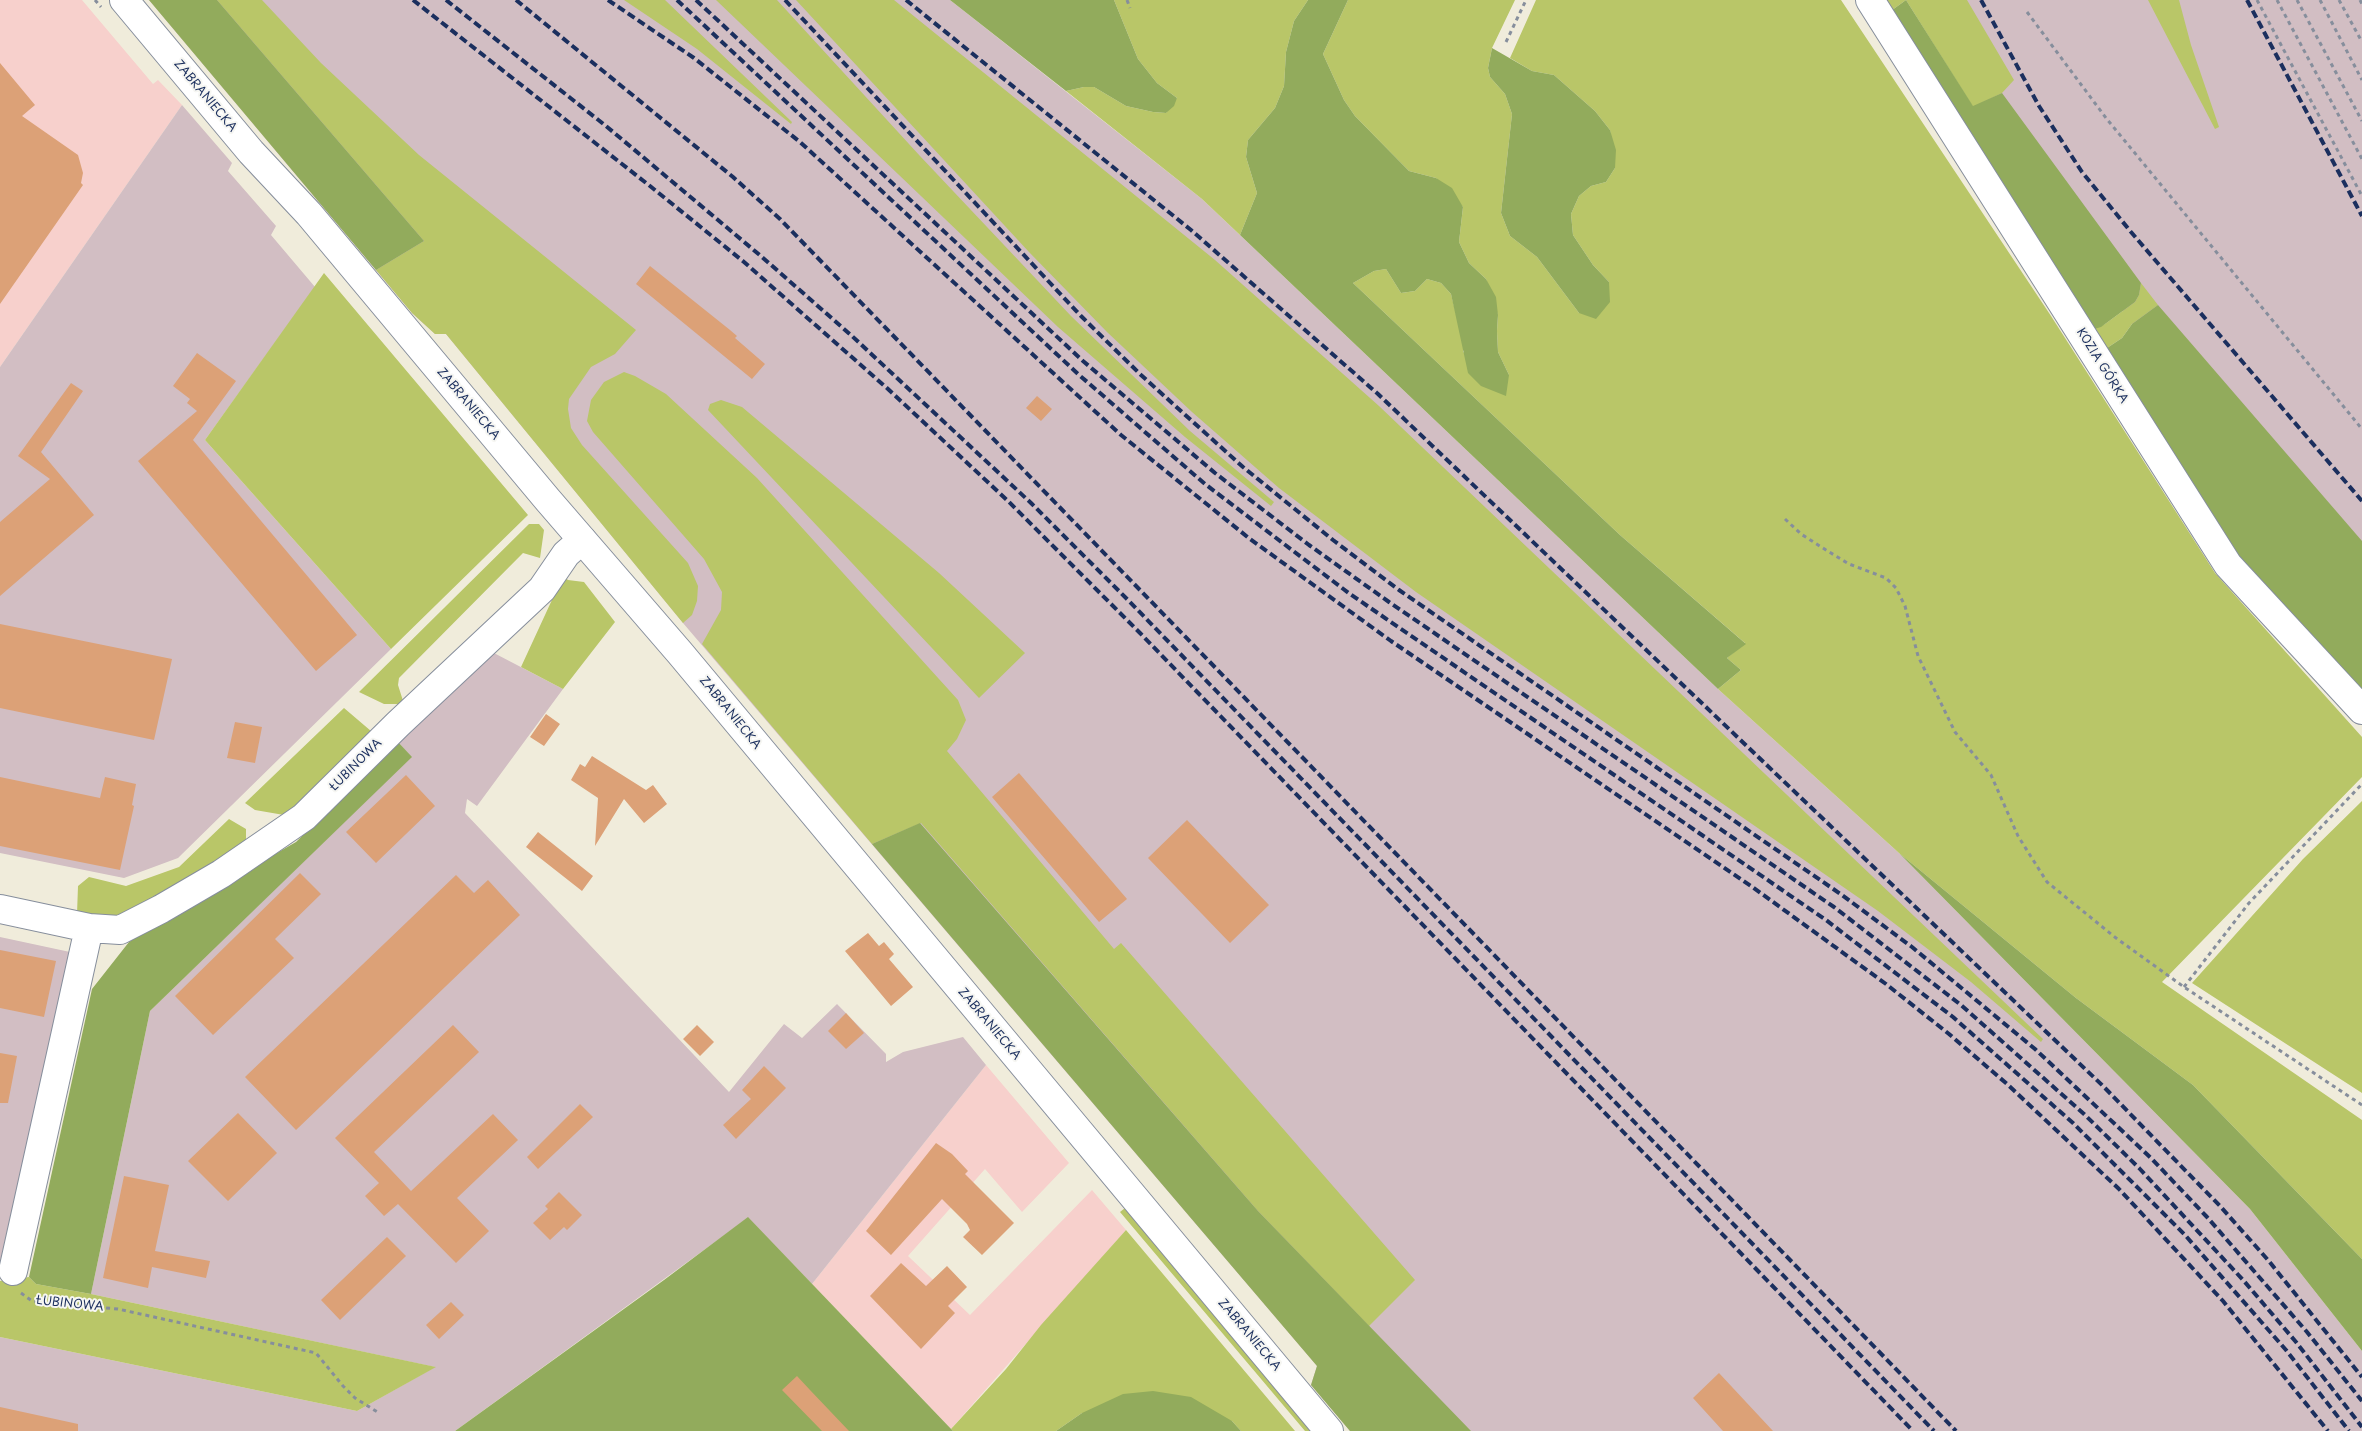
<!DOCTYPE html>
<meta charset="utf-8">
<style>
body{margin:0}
canvas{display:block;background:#f0ecdb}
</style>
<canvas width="2362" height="1431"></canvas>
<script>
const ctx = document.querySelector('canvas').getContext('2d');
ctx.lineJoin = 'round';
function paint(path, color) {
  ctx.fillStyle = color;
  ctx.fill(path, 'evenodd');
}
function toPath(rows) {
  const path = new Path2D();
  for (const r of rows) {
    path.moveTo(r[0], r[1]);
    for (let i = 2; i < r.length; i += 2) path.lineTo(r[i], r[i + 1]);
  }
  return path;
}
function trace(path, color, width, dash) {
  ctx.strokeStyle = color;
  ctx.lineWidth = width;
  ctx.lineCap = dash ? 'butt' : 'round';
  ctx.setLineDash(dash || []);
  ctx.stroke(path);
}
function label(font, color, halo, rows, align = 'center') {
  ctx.font = font + ' "Playpen Sans",sans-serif';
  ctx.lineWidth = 4;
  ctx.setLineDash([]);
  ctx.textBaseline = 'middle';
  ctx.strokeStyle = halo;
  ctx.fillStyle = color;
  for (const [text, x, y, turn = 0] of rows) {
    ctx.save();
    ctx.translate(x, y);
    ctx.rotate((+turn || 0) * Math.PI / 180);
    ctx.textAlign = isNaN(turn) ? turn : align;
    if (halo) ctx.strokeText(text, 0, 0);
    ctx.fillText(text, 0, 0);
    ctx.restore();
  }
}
paint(toPath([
 [0,0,82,0,153,84,158,80,182,105,0,367],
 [986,1065,1069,1163,1022,1212,985,1169,908,1256,970,1315,1092,1190,1126,1230,951,1429,812,1284]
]), '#f7d0cc');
paint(toPath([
 [149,0,950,0,1202,199,1718,689,1899,853,2250,1209,2362,1351,2362,1431,1350,1431,1311,1385,1317,1366,683,623,446,334,435,334,412,313],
 [1906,0,2362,0,2362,654],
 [182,105,232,163,228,171,276,226,271,235,315,287,205,440,391,649,178,858,124,878,0,853,0,367],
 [492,652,563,689,477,806,467,799,465,813,729,1092,784,1024,802,1038,837,1004,886,1054,886,1062,903,1052,963,1037,986,1065,812,1284,748,1218,455,1431,0,1431,0,1337,357,1411,435,1367,91,1294,150,1011,411,757,398,742],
 [0,937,70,952,0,1262]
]), '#d2bec3');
paint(toPath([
 [217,0,262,0,321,63,419,155,636,330,615,354,591,367,569,399,568,409,571,428,582,445,688,563,698,586,697,601,692,615,683,623,446,334,435,334,412,313,376,270,424,241],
 [624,0,665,0,792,122,791,124,697,49],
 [716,0,777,0,920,156,1071,316,1190,431,1274,502,1271,506,1185,437,1058,327],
 [796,0,894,0,1215,260,1379,406,2043,1039,2041,1042,1971,982,1878,911,1416,592,1279,488,1192,412,1107,332,1029,252],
 [1114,0,1308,0,1294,21,1286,52,1284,86,1275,108,1248,140,1246,157,1257,193,1240,235,1202,199,1066,91,1084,87,1094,87,1126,106,1153,112,1166,113,1177,98,1157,83,1138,59],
 [1348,0,1515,0,1492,48,1488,68,1490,77,1505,94,1512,114,1501,213,1510,236,1537,257,1579,313,1609,282,1593,265,1573,235,1571,214,1579,196,1591,186,1606,182,1615,168,1610,130,1595,111,1554,75,1532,71,1510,58,1536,0,1841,0,2051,316,2215,573,2362,737,2362,777,2162,982,2362,1120,2362,1259,2193,1085,2076,998,1899,853,1718,689,1741,670,1727,658,1745,643,1620,535,1353,283,1374,271,1386,269,1401,293,1415,291,1427,279,1441,283,1451,294,1463,342,1463,352,1509,375,1498,352,1497,331,1498,315,1486,279,1469,263,1459,242,1463,207,1436,178,1409,171,1355,116,1344,100,1323,54],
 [1880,0,1967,0,2014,80,2002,93,1973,107,1906,0,1888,13],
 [2148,0,2179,0,2191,45,2219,127,2215,129],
 [324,273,528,515,391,649,205,440],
 [2141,283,2158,305,2132,324,2122,338,2104,350,2091,330,2105,324,2135,302,2139,295],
 [624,372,635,376,666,394,757,478,958,700,966,720,957,739,947,751,1114,949,1121,943,1415,1280,1369,1326,1258,1211,921,823,872,844,702,644,721,610,722,592,704,559,593,432,587,421,591,400,604,382],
 [721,400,742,407,939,573,1025,653,979,698,708,410,710,404],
 [529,524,539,524,544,530,540,558,523,553,399,678,398,685,404,704,384,704,359,692],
 [563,576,568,580,584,582,615,622,563,689,521,667],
 [344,708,378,737,307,803,284,815,255,810,245,803],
 [2362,801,2362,1093,2192,983,2303,859],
 [229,819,246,829,246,841,219,864,112,920,77,914,78,886,89,877,126,886,179,867],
 [1125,1208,1191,1286,1313,1431,1305,1431,1120,1212],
 [1126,1230,1295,1431,1241,1431,1232,1421,1082,1413,1056,1431,953,1431,951,1429,1006,1369,1041,1325],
 [29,1277,36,1284,91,1294,436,1367,357,1411,0,1337,0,1281]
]), '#b9c668');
paint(toPath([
 [149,0,217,0,424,241,376,270],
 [950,0,1114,0,1138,59,1157,83,1177,98,1174,106,1166,113,1153,112,1126,106,1094,87,1084,87,1066,91],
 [1308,0,1348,0,1323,54,1344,100,1355,116,1409,171,1436,178,1452,188,1463,207,1459,242,1469,263,1486,279,1496,297,1498,315,1497,331,1498,352,1509,375,1506,396,1481,386,1468,373,1451,294,1441,283,1427,279,1415,291,1401,293,1386,269,1374,271,1353,283,1620,535,1746,644,1727,658,1741,670,1718,689,1240,235,1257,193,1246,157,1248,140,1275,108,1284,86,1286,52,1294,21],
 [1906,0,1973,106,2002,93,2141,283,2139,295,2135,302,2101,327,2091,330,1888,13],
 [1492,48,1532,71,1554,75,1595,111,1610,130,1616,150,1615,168,1606,182,1591,186,1579,196,1571,214,1573,235,1593,265,1609,282,1610,302,1596,319,1579,313,1537,257,1510,236,1501,213,1512,114,1505,94,1490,77,1488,68],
 [2158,305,2362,541,2362,698,2242,565,2104,350,2122,338,2132,324],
 [398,742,412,757,150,1011,91,1294,36,1284,29,1277,92,989,129,942,185,906,296,842],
 [920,823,1258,1211,1471,1431,1350,1431,1311,1385,1317,1366,872,844],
 [1899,853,2076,998,2193,1085,2362,1259,2362,1351,2250,1209],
 [748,1217,953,1431,455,1431,664,1280],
 [1153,1391,1191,1397,1232,1421,1241,1431,1056,1431,1082,1413,1123,1394]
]), '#92ab5c');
paint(toPath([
 [0,63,35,105,22,116,78,155,83,173,81,183,83,185,0,304],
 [650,266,730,330,737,336,735,338,765,364,752,379,636,284],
 [197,353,236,381,193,440,357,635,316,671,138,461,197,411,187,403,190,399,173,386],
 [71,383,83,391,41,452,94,515,0,596,0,522,50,479,18,456],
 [1037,396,1052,409,1041,421,1026,408],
 [0,624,172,659,154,740,0,708],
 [546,714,560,724,544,746,530,737],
 [235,722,262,727,255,763,227,758],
 [592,756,646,790,653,785,667,804,644,823,624,799,595,846,598,798,571,780,580,764,585,767],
 [1019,773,1127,899,1099,922,992,797],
 [406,775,435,806,376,863,346,832],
 [0,777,100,798,105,777,136,784,132,805,134,806,120,870,0,846],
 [1187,820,1269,905,1230,943,1148,858],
 [538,832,593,876,582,891,526,847],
 [300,873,321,894,275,939,294,958,213,1035,175,996],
 [456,875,474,893,488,880,520,915,296,1130,245,1077],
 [868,933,879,946,884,942,894,954,889,959,913,987,891,1006,845,951],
 [0,950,56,961,44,1017,0,1008],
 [846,1013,864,1033,846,1049,828,1031],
 [453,1025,479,1052,374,1152,411,1191,493,1114,518,1140,457,1198,489,1231,456,1263,398,1204,384,1216,365,1196,379,1183,335,1138],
 [697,1025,714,1042,700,1056,683,1039],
 [0,1053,17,1056,8,1103,0,1103],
 [764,1066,786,1088,736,1139,723,1125,751,1099,742,1090],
 [580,1104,593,1117,538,1169,527,1157],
 [238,1113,277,1153,228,1201,188,1161],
 [936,1143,952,1154,968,1171,965,1174,1014,1223,982,1255,963,1237,970,1230,967,1224,942,1199,891,1255,866,1231],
 [124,1176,169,1185,155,1251,210,1261,206,1278,152,1267,148,1288,103,1278],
 [559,1192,582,1215,567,1230,564,1227,550,1240,533,1223,548,1209,545,1206],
 [387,1237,406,1256,340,1320,321,1300],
 [901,1263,926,1286,947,1266,967,1287,948,1306,955,1313,921,1349,870,1296],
 [451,1302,464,1315,439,1339,426,1325],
 [1719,1373,1773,1431,1723,1431,1693,1398],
 [797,1376,810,1390,849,1431,822,1431,782,1390],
 [0,1407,78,1424,78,1431,0,1431]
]), '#dca177');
const minor = toPath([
 [1870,0,2228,565,2362,710],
 [0,909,89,928,120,930,161,909,221,874,304,817,398,724,542,589,566,554,582,540],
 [13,1271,89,928]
]);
const major = toPath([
 [124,0,251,152,309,214,547,499,680,653,1329,1431]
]);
trace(minor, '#868e9c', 30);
trace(major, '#868e9c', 30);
trace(toPath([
 [95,0,101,7],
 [1127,0,1130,8],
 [2257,0,2362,196],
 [2277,0,2362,159],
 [2297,0,2362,121],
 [2320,0,2362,80],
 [2339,0,2362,42],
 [2360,0,2362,4],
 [2027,12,2106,118,2362,429],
 [1506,42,1526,0],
 [1785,519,1801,534,1826,550,1849,564,1886,578,1896,588,1905,606,1918,656,1955,732,1991,775,2018,836,2047,882,2116,938,2184,987,2362,1105],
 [2184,987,2249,903,2362,784],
 [21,1293,32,1301,118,1309,316,1353,343,1386,355,1398,379,1413]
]), '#868e9c', 3, [4, 4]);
trace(minor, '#fff', 28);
trace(major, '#fff', 28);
trace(toPath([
 [413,0,650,186,744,262,888,389,1008,501,1140,633,1913,1431],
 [446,0,606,126,762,257,852,336,1031,503,1129,601,1934,1431],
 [516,0,733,177,780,219,1956,1431],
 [608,0,694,58,800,142,1121,435,1250,539,1391,641,1751,886,1886,984,1949,1034,2007,1084,2119,1189,2223,1301,2328,1431],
 [677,0,1078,374,1205,484,1350,594,1826,920,1953,1017,2073,1123,2185,1235,2286,1350,2349,1431],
 [696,0,1083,361,1215,473,1309,545,1389,602,1834,907,1961,1005,2084,1114,2139,1168,2244,1281,2296,1342,2362,1427],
 [785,0,1081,316,1141,375,1243,467,1333,540,1399,590,1842,895,1912,947,2035,1049,2151,1158,2207,1217,2307,1332,2362,1401],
 [906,0,1191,230,1378,394,2103,1086,2220,1206,2268,1260,2362,1377],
 [1981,0,2039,106,2082,172,2131,232,2362,501],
 [2247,0,2362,216]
]), '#1b2f5e', 4, [8, 4]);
label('12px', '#1b2f5e', '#f6f6f2', [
 ["ZABRANIECKA",205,96,50],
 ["KOZIA GÓRKA",2102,366,58],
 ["ZABRANIECKA",468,404,50],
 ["ZABRANIECKA",730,713,51],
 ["ŁUBINOWA",356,765,-45],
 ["ZABRANIECKA",989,1024,50],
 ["ŁUBINOWA",70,1304,6],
 ["ZABRANIECKA",1249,1335,50]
]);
</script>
